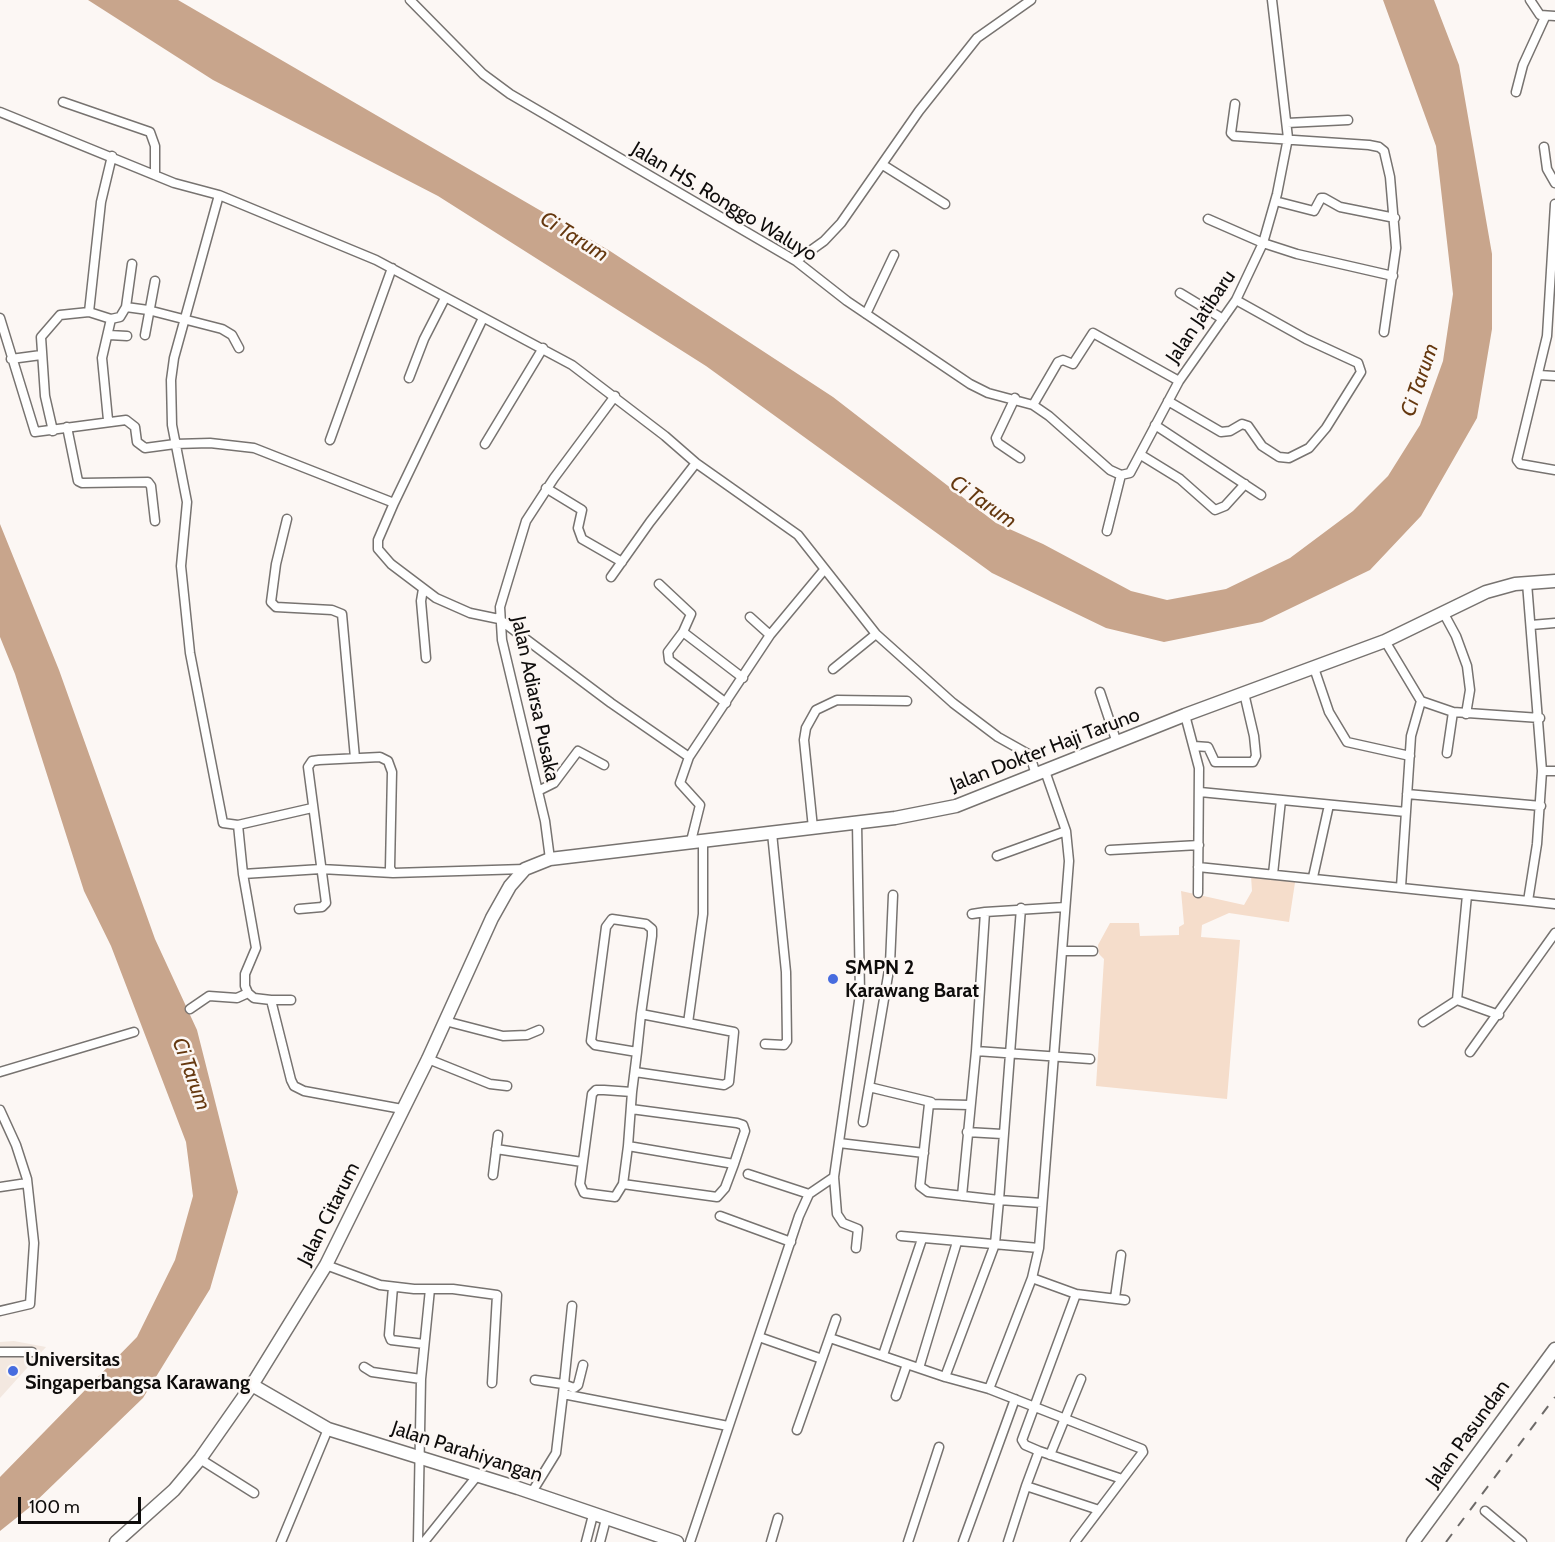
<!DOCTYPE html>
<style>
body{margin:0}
#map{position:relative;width:1555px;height:1542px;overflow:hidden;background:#fcf7f4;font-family:Cabin,sans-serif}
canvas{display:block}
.scale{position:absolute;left:18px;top:1497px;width:123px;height:27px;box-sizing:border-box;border:3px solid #0e0c0b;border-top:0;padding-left:8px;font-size:18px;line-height:21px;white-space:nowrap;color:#0e0c0b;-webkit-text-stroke:4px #fcf7f4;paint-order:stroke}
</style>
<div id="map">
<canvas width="1555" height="1542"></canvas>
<div class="scale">100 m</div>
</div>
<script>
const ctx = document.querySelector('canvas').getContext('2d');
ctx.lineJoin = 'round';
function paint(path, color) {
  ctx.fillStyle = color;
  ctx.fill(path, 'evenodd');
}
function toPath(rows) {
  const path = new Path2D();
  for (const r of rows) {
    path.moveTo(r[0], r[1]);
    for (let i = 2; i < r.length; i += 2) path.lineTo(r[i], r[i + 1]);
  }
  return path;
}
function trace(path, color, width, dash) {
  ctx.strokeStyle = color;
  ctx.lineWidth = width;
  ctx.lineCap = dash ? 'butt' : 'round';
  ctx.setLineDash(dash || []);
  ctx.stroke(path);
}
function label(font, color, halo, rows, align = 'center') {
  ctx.font = font + ' Cabin,sans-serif';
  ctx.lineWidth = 5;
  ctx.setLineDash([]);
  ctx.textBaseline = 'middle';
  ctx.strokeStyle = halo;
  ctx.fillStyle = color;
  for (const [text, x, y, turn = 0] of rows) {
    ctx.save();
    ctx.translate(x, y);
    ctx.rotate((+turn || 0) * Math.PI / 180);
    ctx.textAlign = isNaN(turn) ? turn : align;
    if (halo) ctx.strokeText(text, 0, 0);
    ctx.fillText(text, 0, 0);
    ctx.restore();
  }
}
paint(toPath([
 [14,1341,46,1347,0,1398,0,1342]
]), '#f3e8e0');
paint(toPath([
 [1251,876,1296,876,1289,922,1229,913,1202,925,1201,937,1240,940,1227,1099,1096,1086,1104,959,1099,954,1098,945,1110,923,1139,923,1140,936,1179,935,1179,927,1184,924,1181,891,1244,905,1252,891]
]), '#f5ddcb');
paint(toPath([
 [88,0,178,0,610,251,833,397,996,523,1043,544,1131,591,1167,600,1226,589,1290,558,1353,511,1388,476,1420,425,1443,361,1453,294,1436,146,1383,0,1434,0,1459,65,1492,254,1492,329,1477,418,1421,516,1370,570,1262,622,1164,642,1106,628,992,573,706,366,438,196,213,80],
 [0,524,59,670,155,939,197,1030,238,1192,210,1289,143,1398,30,1507,0,1531,0,1477,137,1337,175,1260,193,1196,186,1142,111,946,84,891,15,674,0,637]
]), '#c8a58c');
const street = toPath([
 [410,0,483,74,510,94,796,261,847,301,970,384,988,393,1033,405,1049,416,1110,470,1121,475],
 [1530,0,1540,15,1555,16],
 [1516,92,1523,65,1545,17],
 [63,102,150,132,155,146,155,175],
 [1235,104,1231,133,1234,136,1369,145,1379,147,1384,151,1390,177,1396,248,1384,332],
 [0,112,174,183,219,195,376,260,572,365,665,436,696,463,798,535,876,634,953,703,998,737,1030,755,1036,775],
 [1287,123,1348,120],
 [1544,147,1547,169,1555,183],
 [883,165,945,204],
 [219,195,174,358,171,380,172,425,187,502,181,566,190,653,223,823,238,825,312,808],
 [1275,201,1314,211,1321,198,1324,198,1340,207,1395,218],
 [1555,204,1547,336,1517,460,1520,464,1555,470],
 [1208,219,1263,243,1297,254,1393,276],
 [796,261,824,241,841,223,919,111,977,38,1031,0],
 [1180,293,1223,319],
 [126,307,148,310,222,329,232,335,239,348],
 [89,312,101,202,112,156],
 [866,314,894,255],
 [0,318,35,432,126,420,135,427,137,442,145,448,175,444,210,443,254,448,394,503],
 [483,318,394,503,378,540,378,549,391,564,436,598,470,613,499,619,611,703,689,757],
 [109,335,127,336],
 [145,335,155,281],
 [11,359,41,355],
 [1539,375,1555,376],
 [409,378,424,339,445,298],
 [1015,398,996,438,998,443,1020,458],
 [1168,401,1221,432,1230,431,1242,424,1248,426,1262,446,1279,457,1289,458,1309,448,1326,428,1361,372,1358,363,1306,339,1236,300],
 [1033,405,1058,362,1063,360,1073,364,1093,333,1179,381],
 [108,420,102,358,111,319],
 [1155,425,1261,495],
 [67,427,78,481,82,483,148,482,151,486,155,521],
 [53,431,45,396,41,337,60,315,89,312,111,319,120,317,126,307,132,264],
 [330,440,392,268],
 [485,444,543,348],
 [1141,455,1180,479,1215,510,1225,506,1245,484],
 [1121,475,1130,473,1179,381,1236,300,1263,243,1277,194,1288,138,1272,0],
 [546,488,582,510,578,528,582,539,622,562],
 [287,519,276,564,271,602,276,607,332,610,342,614,355,758],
 [1107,531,1121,475],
 [611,577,650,522,696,463],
 [1527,583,1542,771,1537,844,1528,901,1555,904],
 [659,584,691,614,683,632,668,652,669,660,726,703],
 [423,589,421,601,426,658],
 [1443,612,1456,636,1467,666,1470,690,1466,714],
 [750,617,770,635],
 [1531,625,1555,623],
 [683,632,743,678],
 [1385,641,1421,701,1411,736,1401,887],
 [1314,668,1329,712,1347,742,1410,756],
 [833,669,876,634],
 [1100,692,1117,743],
 [1421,701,1453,712,1540,718],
 [1185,715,1199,768,1198,893],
 [1194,746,1208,747,1215,762,1253,762,1256,756,1254,736,1244,693],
 [1447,753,1453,712],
 [1542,771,1555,771],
 [538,791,554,783,578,751,604,765],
 [1200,792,1406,812],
 [1407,794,1541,806],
 [238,825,243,874,256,948,245,974,245,986,248,993,254,998,271,1000,291,1080,294,1086,304,1091,402,1109],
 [813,828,804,740,806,728,816,710,837,700,907,701],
 [691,841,700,805,680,783,689,757,770,635,824,570],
 [1110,850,1199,845],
 [997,856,1066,831],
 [550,859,545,821,502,640,500,607,526,521,554,478,615,396],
 [1198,867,1528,901],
 [243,874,321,869,393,873],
 [1273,874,1281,800],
 [1313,877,1329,805],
 [1021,908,999,1200,1042,1203],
 [299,909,322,907,326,903,308,767,312,761,319,760,380,757,388,761,392,772,390,868,393,873,525,869],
 [972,914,985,912],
 [1062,951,1093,951],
 [271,1000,291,1000],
 [1457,1000,1499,1015],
 [190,1009,209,996,237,998,248,993],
 [641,1014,688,1023,703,914,703,840],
 [445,1021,503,1036,527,1035,539,1030],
 [1423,1022,1457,1000,1467,895],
 [765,1044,784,1045,787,1041,786,972,772,833],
 [976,1051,1090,1059],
 [1470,1052,1555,933],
 [428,1059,490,1084,507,1086],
 [0,1072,134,1032],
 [635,1072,724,1085,729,1082,734,1032,688,1023],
 [869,1087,890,964,893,895],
 [632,1092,604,1090,596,1090,592,1094,580,1184,584,1193,615,1197,623,1184,628,1146,632,1092,637,1052,641,1014,652,936,652,929,646,924,612,919,606,927,591,1041,595,1045,637,1052],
 [0,1110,16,1145,27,1179,34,1243,30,1304,0,1311],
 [863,1122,869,1087,931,1102],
 [967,1132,1002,1134],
 [839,1143,924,1153],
 [628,1146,734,1164,745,1131,743,1125,737,1123,631,1109],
 [496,1149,582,1162],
 [748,1174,809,1194],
 [493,1175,498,1135],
 [623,1184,717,1197,725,1188,734,1164],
 [0,1187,27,1183],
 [962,1196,976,1051,985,912,1065,907],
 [720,1216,791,1242],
 [901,1236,1039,1248],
 [856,1248,858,1229,843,1223,837,1214,834,1177,860,994,857,823],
 [326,1265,380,1285,414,1289,453,1289,497,1295,492,1383],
 [1032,1278,1076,1294,1022,1440,1025,1445,1039,1451,1122,1479],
 [393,1287,389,1335,391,1340,424,1344],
 [1076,1294,1125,1300],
 [1115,1298,1121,1255],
 [759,1337,822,1359,836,1319],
 [830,1338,945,1377,989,1389,1142,1449,1143,1452,1075,1542],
 [0,1352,32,1352],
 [883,1355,922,1239],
 [364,1367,372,1372,421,1379],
 [919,1368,957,1242],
 [945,1377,995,1244,999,1200,928,1192,920,1186,929,1104,969,1105],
 [535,1380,563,1384,574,1388,578,1385,583,1365],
 [989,1389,1032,1278,1039,1248,1069,861,1066,831,1045,771],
 [563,1394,572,1306],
 [896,1396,907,1364],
 [797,1430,822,1359],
 [1050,1455,1081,1379],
 [200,1459,254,1493],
 [1026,1486,1039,1451],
 [532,1492,556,1453,563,1394,728,1426],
 [1485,1511,1522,1542],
 [281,1542,328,1429],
 [418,1542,421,1379,430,1289],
 [424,1542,477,1476],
 [586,1542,593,1515],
 [600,1542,606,1519],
 [690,1542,799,1216,809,1194,834,1177],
 [771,1542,778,1518],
 [908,1542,939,1447],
 [963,1542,1015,1399],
 [1008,1542,1026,1486,1099,1510]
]);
const secondary = toPath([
 [252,1385,328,1429,518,1488,677,1542],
 [116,1542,174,1490,200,1459,252,1385,326,1265,428,1059,492,918,510,886,525,869,550,859,895,818,956,806,1185,715,1385,641,1486,592,1515,584,1555,581],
 [1413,1542,1555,1349]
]);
trace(street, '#777370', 11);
trace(secondary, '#777370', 15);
trace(street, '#fff', 8);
trace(secondary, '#fff', 12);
trace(toPath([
 [1446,1542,1555,1397]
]), '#6d6a68', 2, [10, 10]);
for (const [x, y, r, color] of [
 [833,979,6,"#476cdf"],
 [13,1371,6,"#476cdf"]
]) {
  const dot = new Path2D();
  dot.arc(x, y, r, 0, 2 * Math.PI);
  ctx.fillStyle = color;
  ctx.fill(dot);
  trace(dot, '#fcf7f4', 2);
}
label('20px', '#0e0c0b', '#fcf7f4', [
 ["Jalan HS. Ronggo Waluyo",724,202,31],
 ["Jalan Jatibaru",1201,317,-56],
 ["Jalan Adiarsa Pusaka",535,699,78],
 ["Jalan Dokter Haji Taruno",1045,750,-21],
 ["Jalan Citarum",329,1214,-63],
 ["Jalan Pasundan",1468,1434,-54],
 ["Jalan Parahiyangan",467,1452,18]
]);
label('bold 20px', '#0e0c0b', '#fcf7f4', [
 ["SMPN 2",845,968],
 ["Karawang Barat",845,991],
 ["Universitas",25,1360],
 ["Singaperbangsa Karawang",25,1383]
], 'left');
label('italic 21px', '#65380f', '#fcf7f4', [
 ["Ci Tarum",574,237,32],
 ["Ci Tarum",1420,380,-71],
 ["Ci Tarum",983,502,35],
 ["Ci Tarum",191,1074,70]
]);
</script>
